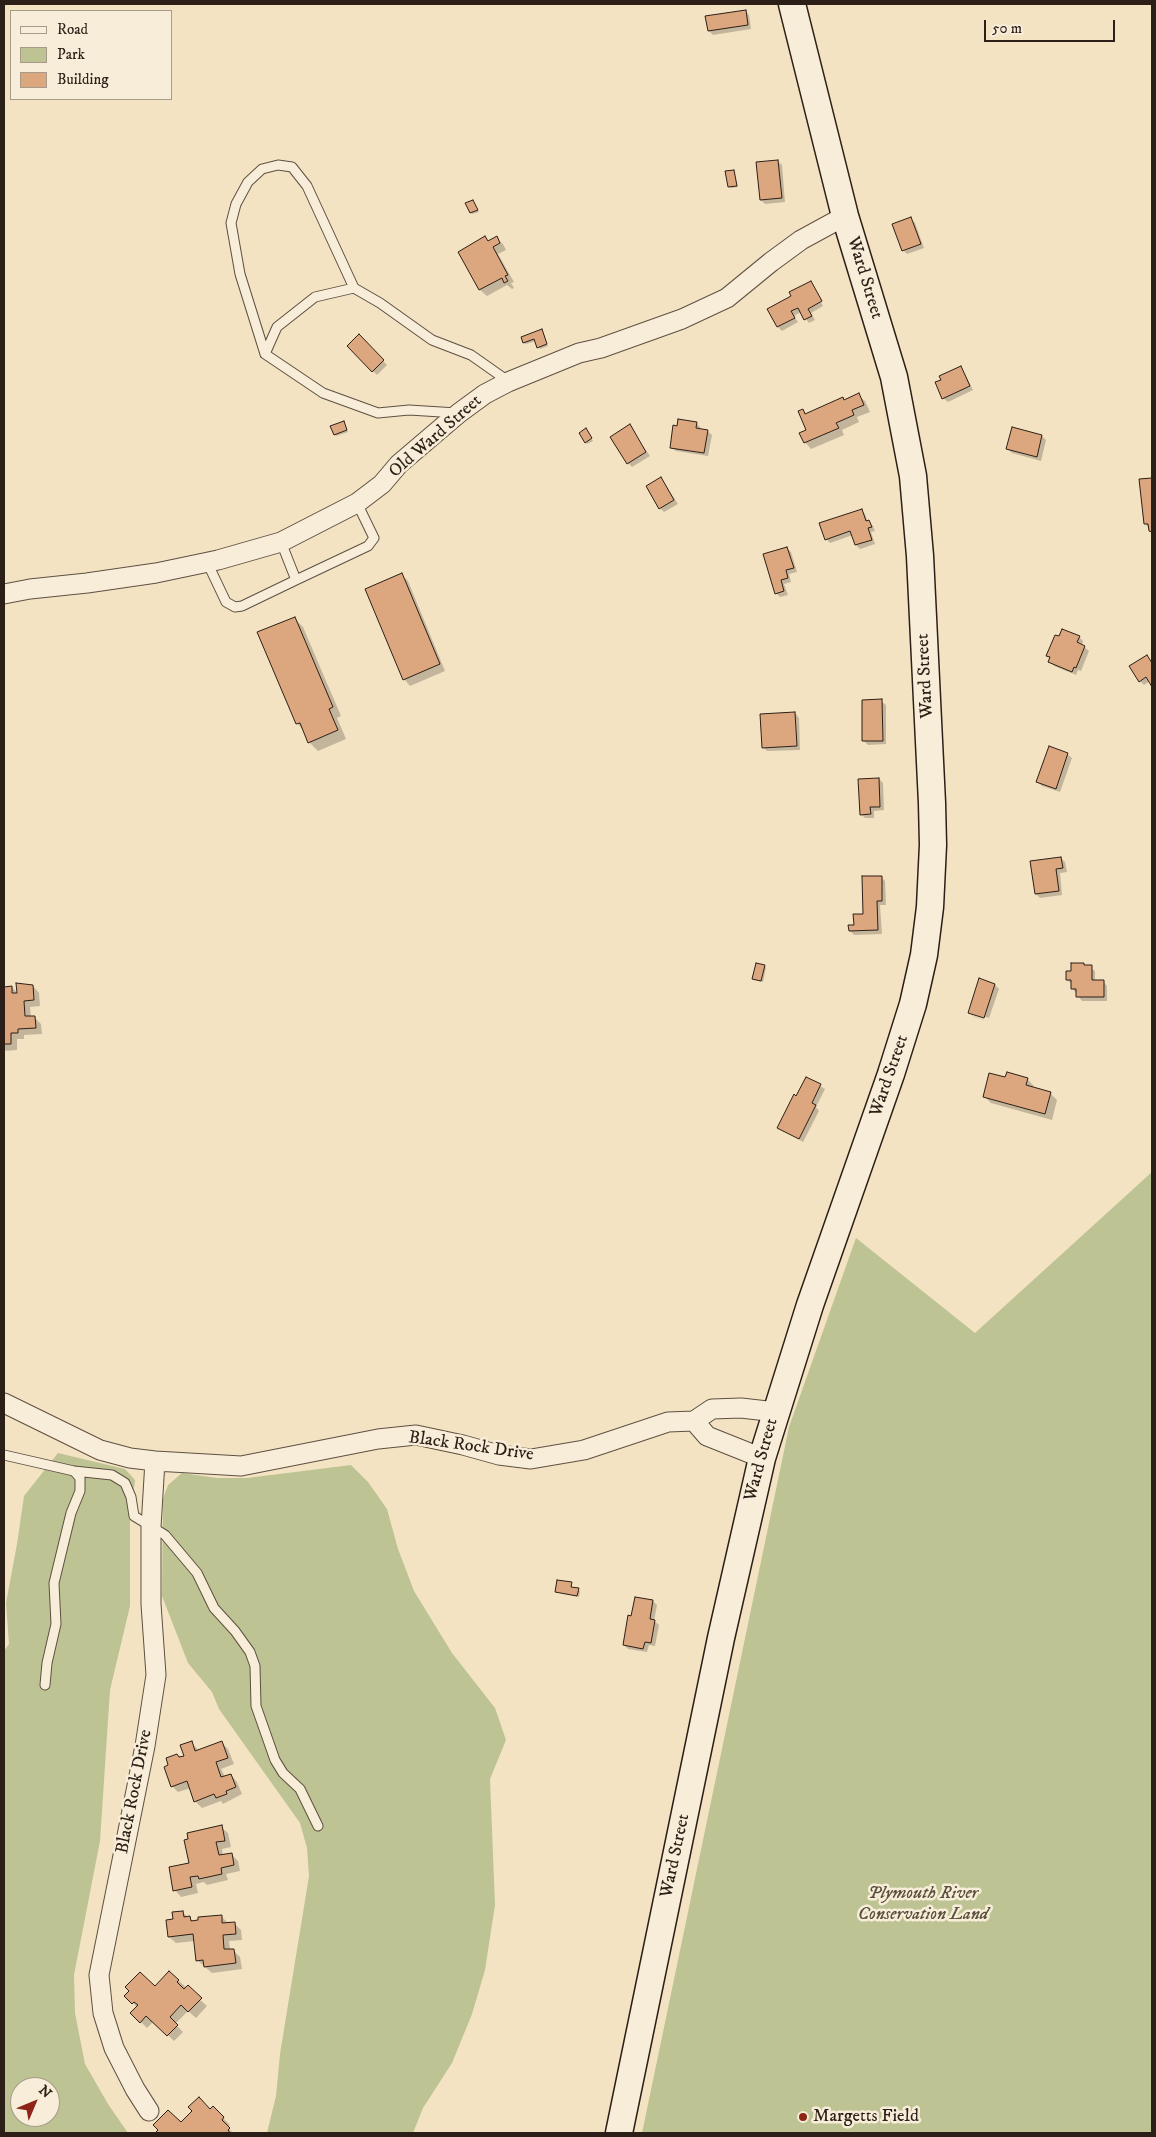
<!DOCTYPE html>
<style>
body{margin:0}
#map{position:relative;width:1156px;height:2137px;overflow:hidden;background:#f3e3c3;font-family:"IM FELL DW Pica",serif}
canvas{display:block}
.frame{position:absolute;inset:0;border:5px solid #2c1f17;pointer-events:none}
.legend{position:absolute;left:10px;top:10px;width:162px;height:90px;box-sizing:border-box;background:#f7edd8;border:1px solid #a69b8b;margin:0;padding:6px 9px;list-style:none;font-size:15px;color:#2c1f17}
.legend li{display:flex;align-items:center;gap:10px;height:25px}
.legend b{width:25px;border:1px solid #a69b8b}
.north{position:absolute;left:10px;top:2077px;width:50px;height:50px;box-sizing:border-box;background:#f7edd8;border:1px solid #a69b8b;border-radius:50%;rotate:45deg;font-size:14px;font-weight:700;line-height:20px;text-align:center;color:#2c1f17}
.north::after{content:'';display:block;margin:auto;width:18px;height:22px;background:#8f2418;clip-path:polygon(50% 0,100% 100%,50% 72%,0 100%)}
.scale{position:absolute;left:984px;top:20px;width:131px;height:22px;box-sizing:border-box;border:2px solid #2c1f17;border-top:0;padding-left:6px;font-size:15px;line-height:18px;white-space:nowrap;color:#2c1f17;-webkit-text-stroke:4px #f7edd8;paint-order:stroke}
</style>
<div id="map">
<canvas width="1156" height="2137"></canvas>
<div class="frame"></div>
<ul class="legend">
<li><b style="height:6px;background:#f7edd8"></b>Road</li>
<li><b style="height:14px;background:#bdc392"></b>Park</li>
<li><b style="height:14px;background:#dca67e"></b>Building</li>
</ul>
<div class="north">N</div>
<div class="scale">50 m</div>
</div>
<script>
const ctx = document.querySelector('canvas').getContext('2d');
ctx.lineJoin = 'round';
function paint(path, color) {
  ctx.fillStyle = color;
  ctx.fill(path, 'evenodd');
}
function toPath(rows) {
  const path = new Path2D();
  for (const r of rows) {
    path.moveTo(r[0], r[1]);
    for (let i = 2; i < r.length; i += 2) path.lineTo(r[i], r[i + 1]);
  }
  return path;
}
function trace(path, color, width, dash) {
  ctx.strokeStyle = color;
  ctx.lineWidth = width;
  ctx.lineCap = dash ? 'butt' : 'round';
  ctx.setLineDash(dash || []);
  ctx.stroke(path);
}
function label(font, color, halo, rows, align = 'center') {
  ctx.font = font + ' "IM FELL DW Pica",serif';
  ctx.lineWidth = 5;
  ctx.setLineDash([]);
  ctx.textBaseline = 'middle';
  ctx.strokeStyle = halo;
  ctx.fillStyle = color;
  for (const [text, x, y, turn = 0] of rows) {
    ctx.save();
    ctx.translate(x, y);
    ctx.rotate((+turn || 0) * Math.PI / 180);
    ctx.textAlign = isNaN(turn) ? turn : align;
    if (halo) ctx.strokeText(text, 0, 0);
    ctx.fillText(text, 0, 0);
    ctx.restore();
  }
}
paint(toPath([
 [1152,1172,1152,2133,642,2133,789,1427,856,1238,975,1333],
 [58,1453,125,1469,135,1480,130,1523,130,1606,110,1690,100,1841,74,1975,75,2013,85,2064,108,2104,128,2133,4,2133,4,1651,9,1644,6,1603,17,1544,24,1496],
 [20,2087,50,2087,50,2117,20,2117],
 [351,1465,368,1482,387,1509,398,1549,414,1591,452,1653,495,1708,506,1740,490,1779,495,1905,485,1970,472,2014,452,2063,423,2108,413,2133,267,2133,276,2096,280,2054,309,1876,307,1848,300,1823,219,1709,212,1692,188,1663,162,1596,163,1499,168,1485,182,1473,217,1478,247,1478]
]), '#bdc392');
paint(toPath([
 [745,11,749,15,751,29,713,35,709,31],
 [777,161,782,165,785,202,765,204,761,200],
 [734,171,738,187,731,188,729,187],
 [473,201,479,212,472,214,467,204],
 [911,219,915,223,924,248,907,254,903,250],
 [485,238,489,242,496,238,503,244,506,250,498,254,514,282,511,283,514,288,512,289,507,285,487,296,480,290,459,252],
 [811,282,823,306,811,313,815,320,809,323,801,312,794,316,798,322,782,331,778,327,793,297],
 [543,332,548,346,540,349,536,341,526,344,524,343,523,337],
 [359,336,387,365,377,375,348,346],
 [960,368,964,372,973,390,948,402,943,398],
 [858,395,865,401,870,412,857,417,859,422,842,430,844,435,811,449,805,442,807,431,803,410,807,415,843,399,845,401],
 [344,422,348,432,336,436,335,434],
 [696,423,700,427,700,430,707,431,712,435,708,456,676,451,671,447],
 [629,426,650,456,632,467,628,463],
 [1013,429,1042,436,1046,440,1041,461,1012,453,1008,449],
 [587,432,593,441,587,444,586,442],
 [661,478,678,504,664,512,660,508],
 [1152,479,1152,533,1145,523,1141,480],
 [861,510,865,514,868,522,873,526,875,531,871,532,875,544,860,549,856,545,853,535,830,543,826,539],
 [787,548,791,552,797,572,789,574,791,582,784,584,788,595,780,597,776,593],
 [402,575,408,581,445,671,410,686,404,679],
 [294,618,303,627,341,716,337,718,346,739,318,751,309,742,304,731,297,723],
 [1079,637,1083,641,1082,645,1089,651,1081,671,1078,670,1076,675,1054,666,1050,662,1051,659,1048,656],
 [1147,657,1152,663,1152,685,1150,681,1144,685,1140,681],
 [881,701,886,705,886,744,868,745,864,741],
 [795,713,799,718,800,750,767,751,763,747],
 [1067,754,1072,758,1060,792,1042,786,1038,782],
 [879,779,883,783,884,810,874,811,874,818,865,818,861,814],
 [1061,858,1065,862,1067,872,1060,873,1062,895,1040,898,1036,894],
 [881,877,885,881,886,905,880,905,882,934,854,935,850,931,865,915],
 [1083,964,1095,971,1095,982,1103,981,1107,986,1107,1001,1082,1001,1072,988,1072,984,1067,980,1072,972],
 [765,966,766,968,763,982,755,980,753,979],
 [995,985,999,989,989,1018,973,1013,973,1016,988,1021,974,1017,970,1013],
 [33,986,39,993,40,1006,30,1007,31,1017,34,1017,41,1024,42,1034,24,1035,24,1039,17,1039,17,1050,6,1051,4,1048,4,988,12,987,18,994],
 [807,1078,825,1089,816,1107,819,1111,803,1142,779,1127],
 [1006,1079,1027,1079,1034,1086,1033,1088,1050,1093,1057,1100,1052,1120,991,1103,984,1096],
 [571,1584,572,1588,580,1591,579,1597,556,1592],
 [653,1601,657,1605,654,1621,659,1625,655,1646,649,1645,647,1652,628,1649,624,1645,632,1617],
 [191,1742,199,1751,222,1743,228,1749,234,1764,221,1769,225,1777,231,1775,237,1782,242,1794,223,1804,221,1801,202,1808,195,1801,191,1788,178,1792,172,1786,180,1758,185,1756],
 [221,1827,228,1833,231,1847,222,1849,223,1856,231,1854,238,1861,240,1871,226,1874,228,1880,207,1885,204,1882,196,1884,198,1893,181,1897,175,1890,190,1864],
 [182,1912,194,1922,221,1916,228,1923,235,1924,241,1930,242,1940,229,1941,230,1950,233,1950,240,1957,242,1969,212,1973,197,1960,195,1941,176,1943,169,1937,167,1921,174,1920],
 [169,1972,207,2006,196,2018,188,2011,175,2024,183,2032,174,2041,154,2021,147,2028,132,2013,137,2007,126,1996,155,1988],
 [213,2108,230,2125,227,2127,233,2133,156,2133,159,2130,181,2124]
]), '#0003');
const building = toPath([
 [746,10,748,25,708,31,705,16,746,10],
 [778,160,782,198,760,200,756,162,778,160],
 [734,170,737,186,728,187,725,171,734,170],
 [473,200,478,210,470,213,465,203,473,200],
 [911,217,921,244,902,251,892,224,911,217],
 [485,236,488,241,497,236,500,243,493,247,508,275,505,276,508,281,504,283,502,278,479,290,458,252,485,236],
 [811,281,822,301,808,309,812,316,804,320,798,308,791,311,795,318,777,327,767,309,791,296,789,292,811,281],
 [542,329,547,344,537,348,534,339,523,343,521,337,542,329],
 [359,334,384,360,372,372,347,346,359,334],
 [961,366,970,386,942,399,935,382,941,380,939,376,961,366],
 [859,393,864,405,852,410,854,415,836,423,839,428,804,443,799,433,806,430,798,411,803,409,805,414,843,397,844,400,859,393],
 [678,419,697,422,696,428,708,430,704,453,670,448,673,425,677,426,678,419],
 [344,421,347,430,334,435,330,426,344,421],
 [630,424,646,452,627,464,610,437,630,424],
 [1012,427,1042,435,1037,457,1006,449,1012,427],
 [586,428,592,438,585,443,579,433,586,428],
 [661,477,674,500,659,509,646,486,661,477],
 [1152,478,1152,532,1149,531,1148,524,1144,524,1139,479,1152,478],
 [862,509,866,521,869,520,872,527,868,528,872,540,855,545,850,531,825,540,819,523,862,509],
 [787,547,794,568,786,570,788,578,781,580,784,591,775,594,763,554,787,547],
 [402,573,440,664,403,680,365,589,402,573],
 [295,617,333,707,329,709,338,730,308,743,300,723,296,724,257,632,295,617],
 [1062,629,1080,636,1077,642,1085,646,1076,668,1074,667,1072,672,1048,662,1050,657,1046,656,1055,635,1059,636,1062,629],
 [1147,655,1152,663,1152,687,1146,677,1139,682,1129,666,1147,655],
 [882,699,883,741,862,741,862,700,882,699],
 [795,712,797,746,762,748,760,714,795,712],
 [1049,746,1068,753,1056,789,1036,782,1049,746],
 [879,778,880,807,870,807,871,814,860,815,858,779,879,778],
 [1061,857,1063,868,1056,869,1059,891,1035,894,1030,861,1061,857],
 [862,876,882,876,882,901,877,901,878,930,849,931,848,925,854,925,853,914,863,914,862,876],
 [756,963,765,965,761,981,752,979,756,963],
 [1071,963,1084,963,1084,965,1092,965,1092,980,1104,980,1104,997,1076,997,1076,989,1071,989,1071,980,1066,980,1066,971,1071,971,1071,963],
 [979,978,995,984,984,1018,968,1013,979,978],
 [16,983,33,985,34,1000,24,1001,25,1016,35,1016,36,1028,18,1029,18,1033,11,1033,11,1044,4,1044,4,987,12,986,12,993,17,993,16,983],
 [1007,1072,1028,1078,1026,1085,1051,1092,1045,1114,983,1097,989,1073,1005,1077,1007,1072],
 [806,1077,821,1084,812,1103,816,1105,799,1139,777,1128,794,1094,796,1096,806,1077],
 [557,1580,572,1582,571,1587,579,1588,577,1596,555,1592,557,1580],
 [635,1597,653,1600,650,1619,655,1620,651,1643,645,1642,643,1649,623,1645,628,1615,631,1616,635,1597],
 [192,1741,195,1751,222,1741,228,1758,216,1762,221,1777,231,1774,236,1787,226,1791,227,1794,216,1798,214,1794,194,1802,187,1781,171,1787,164,1767,168,1765,166,1758,177,1754,179,1757,184,1756,180,1745,192,1741],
 [222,1825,225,1841,216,1842,219,1855,232,1853,234,1865,221,1868,222,1874,199,1879,198,1876,190,1877,192,1887,173,1891,169,1867,189,1863,184,1840,188,1839,187,1833,222,1825],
 [183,1911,184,1917,190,1916,191,1921,198,1920,198,1917,222,1915,222,1923,235,1922,236,1934,223,1935,224,1949,234,1949,236,1963,204,1967,203,1960,196,1961,193,1934,168,1937,166,1920,173,1919,172,1912,183,1911],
 [169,1971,179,1980,177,1982,184,1989,188,1985,202,1998,188,2012,181,2005,170,2017,178,2025,167,2036,146,2016,140,2023,130,2013,138,2005,134,2002,132,2004,124,1996,129,1991,125,1987,140,1972,155,1986,169,1971],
 [199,2097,210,2109,213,2106,224,2117,222,2120,230,2128,228,2130,230,2133,155,2133,158,2130,153,2125,168,2110,181,2122,192,2111,188,2107,199,2097]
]);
paint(building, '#dca67e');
trace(building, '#2c1f17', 1);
const lane = toPath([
 [265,354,240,274,231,223,236,204,248,182,262,169,278,165,292,167,307,186,354,288],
 [457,413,409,410,378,413,323,393,265,354,277,327,315,297,354,288,380,303,432,340,471,355,508,381],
 [207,562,226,602,235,607,242,606,296,580,281,542],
 [296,580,368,546,374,538,357,503],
 [4,1455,74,1471,112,1475,125,1483,131,1497,134,1516,165,1535,197,1573,214,1608,235,1631,250,1652,255,1666,256,1706,275,1760,283,1773,300,1789,318,1826],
 [45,1685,47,1663,56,1624,54,1583,71,1513,80,1491,80,1478,74,1471]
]);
const street = toPath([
 [4,594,30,589,87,583,156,573,218,560,281,542,357,503,382,484,399,464,459,413,485,394,508,382,579,353,601,348,682,319,727,298,771,262,801,240,845,216],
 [4,1403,100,1450,130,1458,155,1461,241,1466,378,1439,416,1435,463,1445,499,1455,531,1459,584,1450,668,1422,694,1421,712,1409,741,1408,776,1412],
 [694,1421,707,1436,762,1458],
 [149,2111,135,2089,114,2048,103,2013,99,1975,145,1746,156,1675,151,1604,151,1527,155,1461]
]);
const secondary = toPath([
 [619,2133,721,1638,762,1458,810,1305,891,1074,913,1004,924,955,930,907,933,845,932,803,920,556,913,476,894,377,845,216,792,4]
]);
trace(lane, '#5e5042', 11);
trace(street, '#5e5042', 21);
trace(secondary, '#2c1f17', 29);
trace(lane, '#f7edd8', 9);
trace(street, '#f7edd8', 19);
trace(secondary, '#f7edd8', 26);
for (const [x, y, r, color] of [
 [803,2117,5,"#8f2418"]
]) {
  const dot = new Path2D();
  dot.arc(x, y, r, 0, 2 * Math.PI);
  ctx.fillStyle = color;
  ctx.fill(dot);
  trace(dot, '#f7edd8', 2);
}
label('18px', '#2c1f17', '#f7edd8', [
 ["Ward Street",864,278,73],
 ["Old Ward Street",436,437,-41],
 ["Ward Street",926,676,-93],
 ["Ward Street",890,1076,-71],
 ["Black Rock Drive",471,1447,8],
 ["Ward Street",762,1460,-75],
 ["Black Rock Drive",135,1792,-79],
 ["Ward Street",676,1856,-78]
]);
label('italic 18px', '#58503c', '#f7edd8', [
 ["Plymouth River",923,1894],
 ["Conservation Land",923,1915]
]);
label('18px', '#2c1f17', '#f7edd8', [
 ["Margetts Field",813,2117]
], 'left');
</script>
